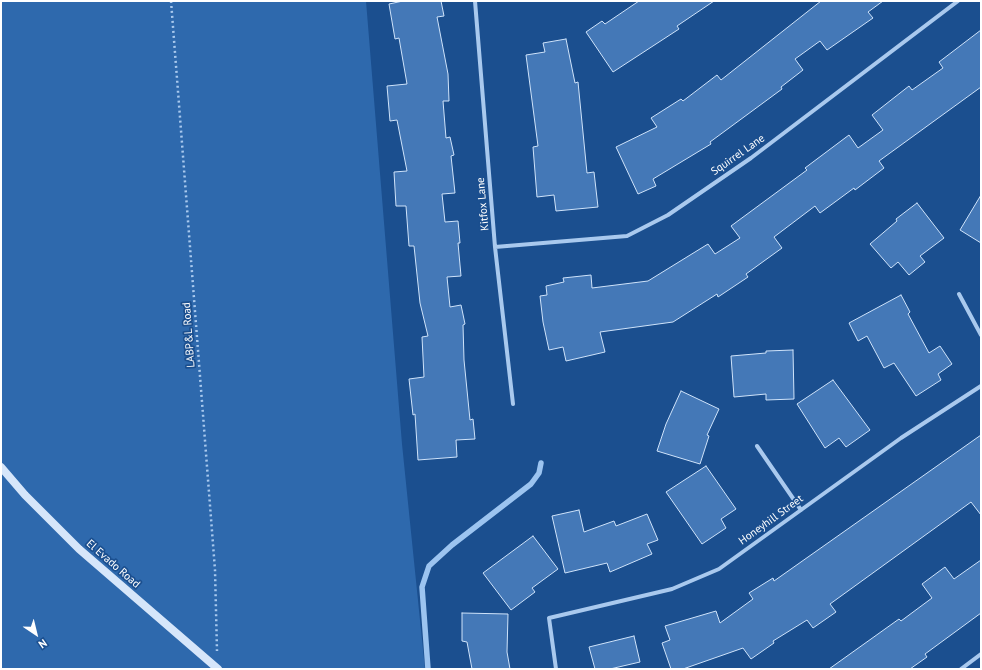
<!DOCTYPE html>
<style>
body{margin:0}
#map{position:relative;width:982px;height:670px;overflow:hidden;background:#1b4f8f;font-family:"PT Sans",sans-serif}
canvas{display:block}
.frame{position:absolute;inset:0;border:2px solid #fff;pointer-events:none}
.north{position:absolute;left:16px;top:614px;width:40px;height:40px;-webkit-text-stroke:3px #1b4f8f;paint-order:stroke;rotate:145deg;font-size:11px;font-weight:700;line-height:16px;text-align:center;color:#fff}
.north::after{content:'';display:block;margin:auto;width:14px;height:18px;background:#fff;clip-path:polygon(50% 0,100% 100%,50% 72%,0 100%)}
</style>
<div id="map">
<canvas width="982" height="670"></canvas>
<div class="frame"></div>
<div class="north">N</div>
</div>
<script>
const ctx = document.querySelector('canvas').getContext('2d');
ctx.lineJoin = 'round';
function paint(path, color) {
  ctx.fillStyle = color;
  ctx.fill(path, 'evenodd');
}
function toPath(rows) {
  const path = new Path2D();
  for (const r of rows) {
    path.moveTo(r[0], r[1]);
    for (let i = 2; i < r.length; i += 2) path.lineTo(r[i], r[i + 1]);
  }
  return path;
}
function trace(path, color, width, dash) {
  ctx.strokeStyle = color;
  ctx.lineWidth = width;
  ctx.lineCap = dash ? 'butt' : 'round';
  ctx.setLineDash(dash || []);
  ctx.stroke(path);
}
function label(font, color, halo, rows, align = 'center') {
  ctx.font = font + ' "PT Sans",sans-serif';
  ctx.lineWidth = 3.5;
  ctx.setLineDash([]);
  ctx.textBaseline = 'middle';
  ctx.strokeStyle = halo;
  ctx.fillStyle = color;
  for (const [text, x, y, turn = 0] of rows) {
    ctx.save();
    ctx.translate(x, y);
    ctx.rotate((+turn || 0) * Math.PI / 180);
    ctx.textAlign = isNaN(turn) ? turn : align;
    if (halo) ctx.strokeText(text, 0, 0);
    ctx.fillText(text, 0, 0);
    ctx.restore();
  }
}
paint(toPath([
 [1,1,366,1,402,444,425,669,1,669]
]), '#2e69ad');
trace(toPath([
 [428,669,422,587,429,566,452,545,531,484,539,473,541,463]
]), '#9cc4f0', 5.5);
const building = toPath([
 [403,1,441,1,444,16,437,17,448,74,449,101,443,101,446,138,450,137,454,155,451,156,455,193,442,194,445,222,458,221,460,243,458,243,461,276,447,277,450,307,461,305,465,324,463,325,464,360,470,420,473,419,475,439,456,440,457,457,418,460,415,414,413,415,409,379,424,377,422,337,428,336,420,303,414,246,409,246,406,206,396,206,394,172,407,171,397,120,390,121,387,86,407,84,399,38,395,39,389,4,403,1],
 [639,1,714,1,677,26,679,29,613,72,586,32,602,21,605,24,639,1],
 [821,1,883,1,868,12,873,18,827,50,820,41,795,59,803,70,781,87,782,89,710,142,711,144,653,179,656,186,638,194,616,147,657,127,651,118,681,99,683,101,717,75,721,80,821,1],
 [981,30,981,87,879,161,884,168,855,190,854,188,820,213,815,206,774,237,782,248,746,274,748,277,718,297,717,294,673,322,600,332,605,352,566,361,563,347,549,350,543,322,540,296,547,295,546,286,564,282,563,278,591,275,592,288,648,281,708,244,715,254,740,238,731,226,807,170,805,168,849,135,858,148,883,130,872,115,909,86,912,90,943,68,939,62,981,30],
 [566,39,575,83,578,82,587,173,594,172,598,207,556,211,554,195,537,197,533,147,538,146,526,55,545,52,543,43,566,39],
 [981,195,981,243,960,230,981,195],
 [917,203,944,238,920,256,925,262,909,275,898,262,891,268,870,244,897,221,896,219,917,203],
 [901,295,910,312,908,314,929,353,940,346,952,364,938,374,941,380,916,396,894,363,884,368,867,336,858,341,849,323,901,295],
 [793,350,794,399,766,400,766,394,734,397,731,356,766,353,766,351,793,350],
 [833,380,870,430,846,447,839,438,825,448,797,404,833,380],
 [681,391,719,409,707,435,709,436,700,464,657,451,666,424,681,391],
 [981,435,981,515,971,502,830,604,836,612,813,628,807,620,773,641,774,643,751,659,743,648,683,669,671,669,662,643,670,640,665,626,716,611,720,623,753,599,749,593,773,578,774,581,981,435],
 [706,466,736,509,721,519,726,528,702,544,666,492,706,466],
 [579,510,584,532,614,521,616,526,647,514,658,540,647,544,652,554,610,572,607,563,565,573,552,516,579,510],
 [533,536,558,569,532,588,535,592,511,610,483,573,533,536],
 [981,560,981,613,925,654,927,657,910,669,829,669,899,619,901,621,932,598,922,584,945,567,954,579,981,560],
 [462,613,508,614,507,652,510,669,472,669,467,642,462,641,462,613],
 [634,636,640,662,610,669,595,669,589,647,634,636]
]);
paint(building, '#4478b7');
trace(building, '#cfe3fa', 1);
trace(toPath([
 [171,1,215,570,217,651]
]), '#a9c9ee', 2.5, [2, 3]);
trace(toPath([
 [475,1,495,247,513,404],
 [495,247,627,236,668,215,751,158,958,1],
 [959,294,981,335],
 [757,446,801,510],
 [556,669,549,618,672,589,719,569,901,438,981,386],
 [961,669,981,654]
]), '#a9c9ee', 4);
trace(toPath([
 [1,467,25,495,79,549,218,669]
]), '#d6e6fa', 8);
label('11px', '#fff', '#1b4f8f', [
 ["Squirrel Lane",738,155,-35],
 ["Kitfox Lane",483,204,-95],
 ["LABP&L Road",189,335,-94],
 ["Honeyhill Street",771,520,-36],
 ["El Evado Road",113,564,41]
]);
</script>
